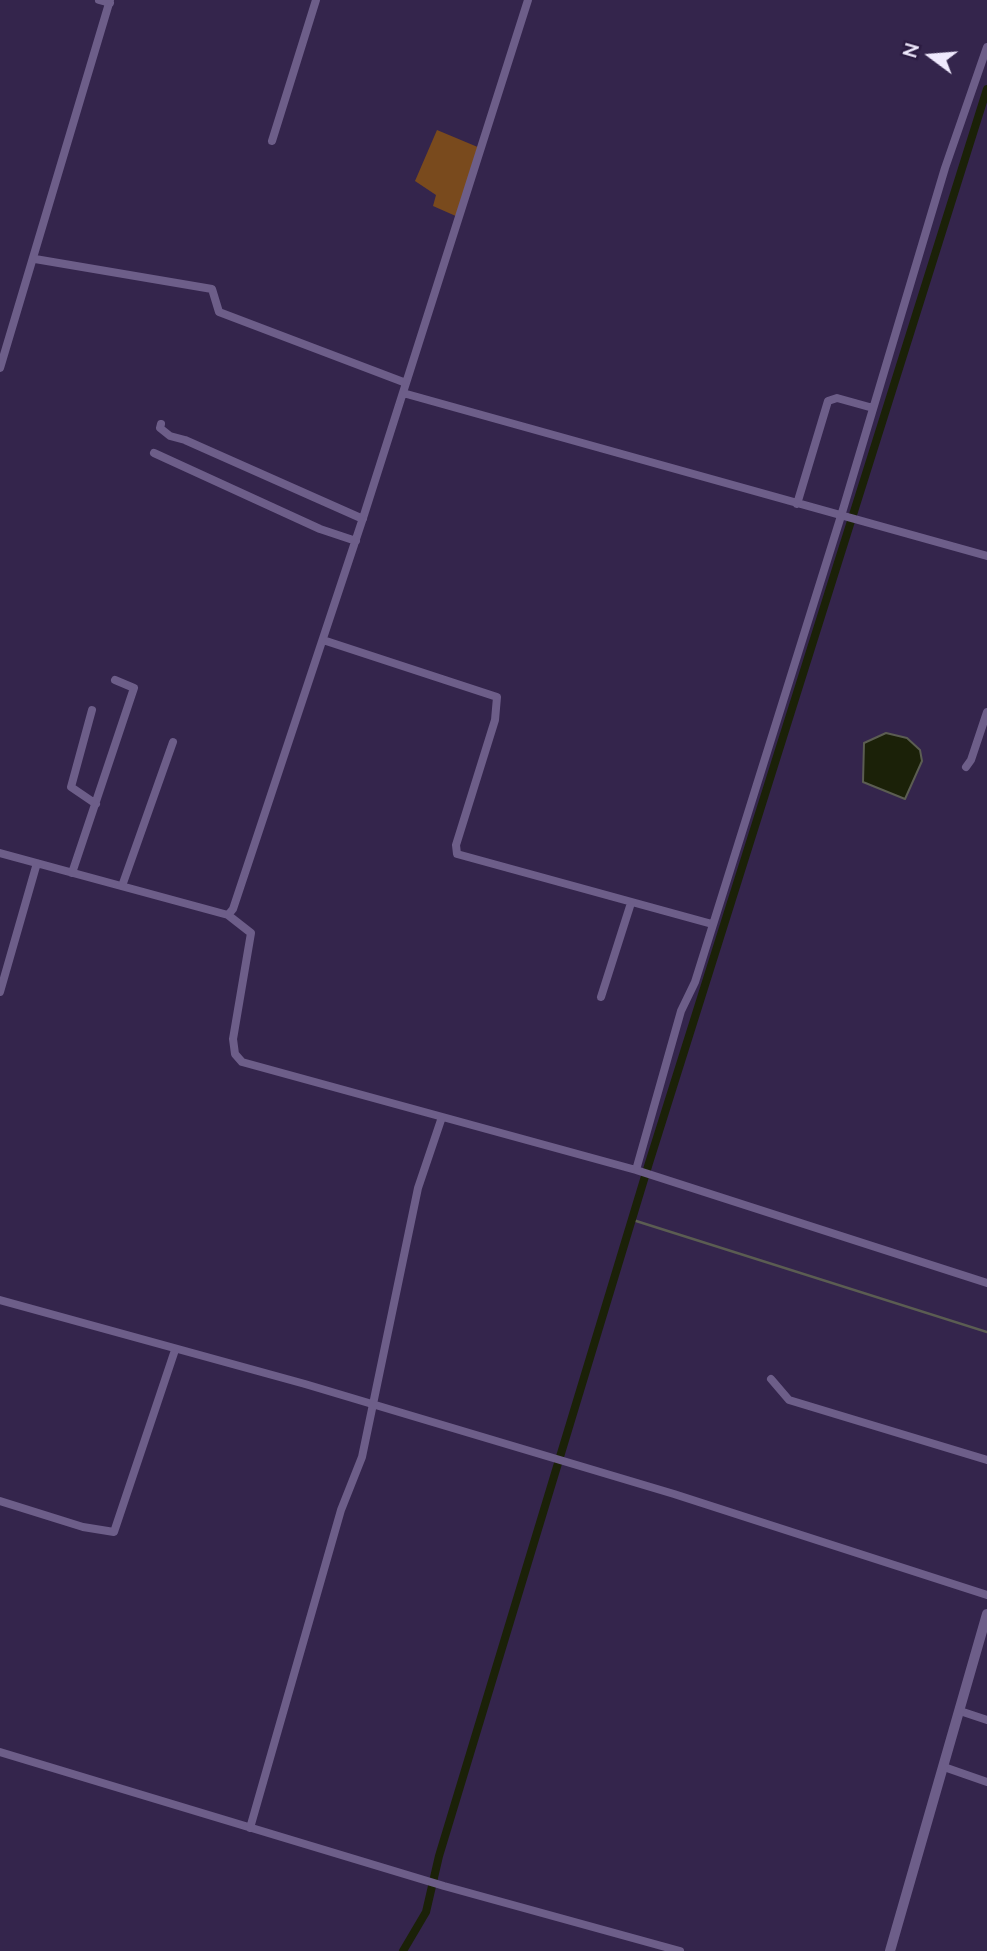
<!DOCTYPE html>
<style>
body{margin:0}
#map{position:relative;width:987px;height:1951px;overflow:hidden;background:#34254c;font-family:Mulish,sans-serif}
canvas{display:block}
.north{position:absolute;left:896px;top:21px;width:70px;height:70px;-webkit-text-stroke:5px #2b1b41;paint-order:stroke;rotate:286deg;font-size:19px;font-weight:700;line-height:28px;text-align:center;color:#efe9fd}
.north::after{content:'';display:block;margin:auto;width:24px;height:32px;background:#efe9fd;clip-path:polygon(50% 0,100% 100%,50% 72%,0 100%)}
</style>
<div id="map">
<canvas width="987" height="1951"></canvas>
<div class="north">N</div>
</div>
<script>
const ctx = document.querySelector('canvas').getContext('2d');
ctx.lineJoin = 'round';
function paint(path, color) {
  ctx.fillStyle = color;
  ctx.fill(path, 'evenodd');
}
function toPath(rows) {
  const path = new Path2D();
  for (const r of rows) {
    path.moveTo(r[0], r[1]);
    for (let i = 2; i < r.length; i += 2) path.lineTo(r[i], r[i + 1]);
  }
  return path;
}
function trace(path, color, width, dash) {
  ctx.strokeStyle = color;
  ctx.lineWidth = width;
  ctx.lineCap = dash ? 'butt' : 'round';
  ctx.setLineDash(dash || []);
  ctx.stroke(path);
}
paint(toPath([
 [437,130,480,148,458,217,433,206,436,195,415,181]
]), '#794a1d');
const water = toPath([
 [886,733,907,738,920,750,922,761,905,799,863,782,864,743,886,733]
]);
paint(water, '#1b2108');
trace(water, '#5b5d52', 2);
trace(toPath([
 [633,1220,987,1332]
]), '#5b5d52', 2.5);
trace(toPath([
 [403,1951,426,1912,439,1856,649,1163,987,89]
]), '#1b2108', 8);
trace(toPath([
 [99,0,110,3],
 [272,141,316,0],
 [35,259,212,289,219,312,406,383],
 [0,368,110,0],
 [403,393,987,556],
 [161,424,160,428,170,436,185,440,363,519],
 [154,453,320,529,356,541],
 [797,504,828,401,837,398,873,408],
 [323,640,497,697,495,720,456,845,457,854,712,924],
 [92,710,71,787,96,804],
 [966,767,971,760,987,712],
 [0,853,228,915,233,909,364,515,528,0],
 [72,873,134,688,115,680],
 [122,886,173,742],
 [228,915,251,933,233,1039,235,1054,242,1062,636,1170,987,1283],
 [0,992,37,863],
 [601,997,631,903],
 [636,1170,681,1011,695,982,841,516,945,168,987,47],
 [0,1300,305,1384,674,1494,987,1595],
 [771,1379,789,1400,987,1460],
 [0,1501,83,1527,114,1532,175,1350],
 [960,1711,987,1720],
 [0,1752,444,1886,680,1951],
 [944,1767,987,1782],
 [250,1828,341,1510,362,1457,418,1188,442,1117]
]), '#6d5e89', 8);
trace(toPath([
 [890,1951,987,1614]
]), '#6d5e89', 10);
</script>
